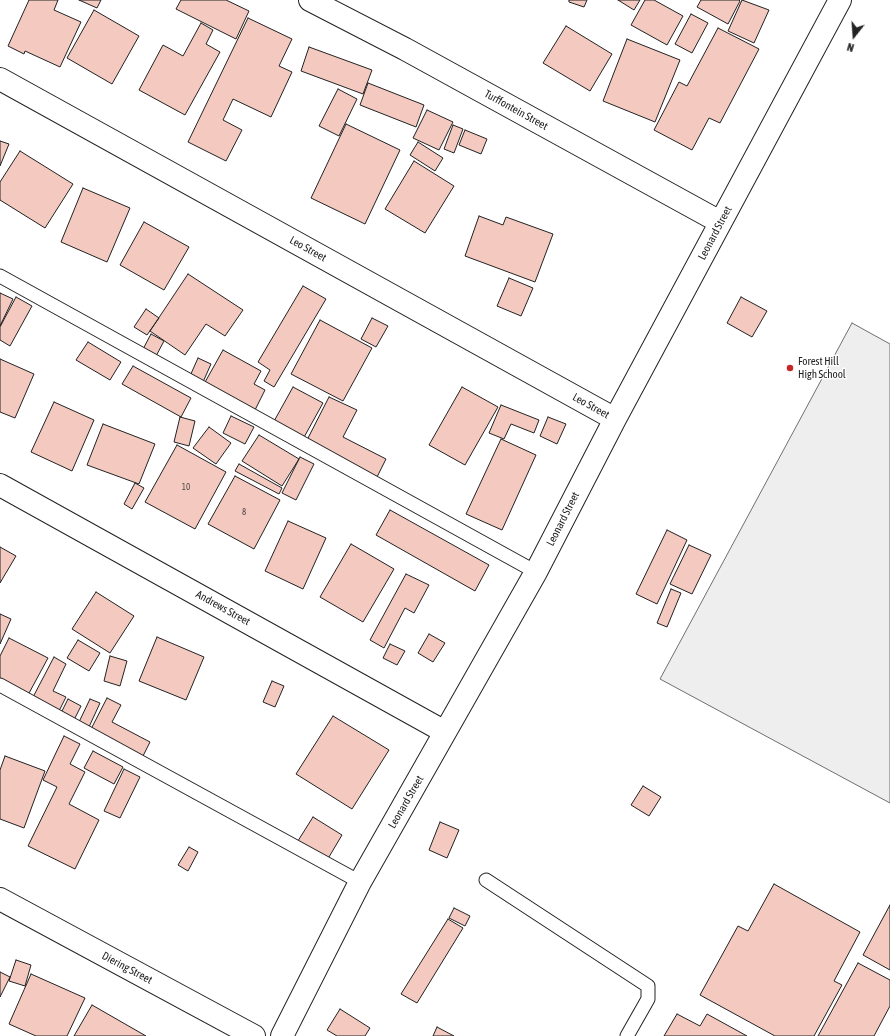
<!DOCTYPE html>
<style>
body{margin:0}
#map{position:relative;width:890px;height:1036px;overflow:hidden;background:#fff;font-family:"Asap Condensed",sans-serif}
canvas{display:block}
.north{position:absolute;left:834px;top:16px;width:40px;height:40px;-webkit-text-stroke:3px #fff;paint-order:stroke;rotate:197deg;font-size:11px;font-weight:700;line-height:16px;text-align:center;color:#222}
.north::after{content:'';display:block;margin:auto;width:14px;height:18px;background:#222;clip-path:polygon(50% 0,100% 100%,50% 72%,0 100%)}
</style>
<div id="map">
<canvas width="890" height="1036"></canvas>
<div class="north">N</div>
</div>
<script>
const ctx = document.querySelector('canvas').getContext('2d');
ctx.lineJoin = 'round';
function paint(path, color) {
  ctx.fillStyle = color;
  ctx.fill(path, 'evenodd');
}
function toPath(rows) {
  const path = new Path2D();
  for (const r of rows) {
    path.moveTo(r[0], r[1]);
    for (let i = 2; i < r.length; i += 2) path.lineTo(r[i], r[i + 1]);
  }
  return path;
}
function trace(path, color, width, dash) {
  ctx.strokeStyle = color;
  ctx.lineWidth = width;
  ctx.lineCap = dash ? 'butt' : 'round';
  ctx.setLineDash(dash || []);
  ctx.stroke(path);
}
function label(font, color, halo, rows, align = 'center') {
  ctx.font = font + ' "Asap Condensed",sans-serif';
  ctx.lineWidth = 3;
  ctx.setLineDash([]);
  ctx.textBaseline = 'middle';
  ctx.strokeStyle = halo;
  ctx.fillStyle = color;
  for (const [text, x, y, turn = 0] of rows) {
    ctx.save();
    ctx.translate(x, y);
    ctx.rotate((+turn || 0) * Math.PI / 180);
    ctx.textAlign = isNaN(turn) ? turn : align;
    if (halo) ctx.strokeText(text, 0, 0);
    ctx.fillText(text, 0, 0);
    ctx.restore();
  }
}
const green = toPath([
 [852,323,890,344,890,803,660,679,852,323]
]);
paint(green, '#eee');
trace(green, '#6f6f6f', 1);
const building = toPath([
 [29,0,58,0,54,10,81,22,60,67,25,51,24,54,8,46,29,0],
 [79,0,101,0,97,8,79,0],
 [181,0,226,0,249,11,236,39,176,9,181,0],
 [569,0,587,0,584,7,569,2,569,0],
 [618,0,640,0,634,10,618,0],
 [645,0,654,0,683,16,667,45,631,25,645,0],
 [701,0,739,0,740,1,728,24,697,7,701,0],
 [742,0,769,10,754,43,728,31,742,0],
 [94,10,139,36,112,84,67,58,94,10],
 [691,14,708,23,692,53,675,44,691,14],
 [248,18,292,39,279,66,292,72,271,117,233,99,223,120,242,130,226,161,188,142,248,18],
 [201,23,213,30,206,44,220,52,185,115,139,90,163,45,183,56,201,23],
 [566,26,612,54,590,91,543,63,566,26],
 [718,28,759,49,720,123,709,118,692,150,654,130,679,82,687,86,718,28],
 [627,39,680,60,655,122,603,101,627,39],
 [309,47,372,70,363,94,301,71,309,47],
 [368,83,424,105,416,127,360,105,368,83],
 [338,89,357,99,339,136,319,126,338,89],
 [427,110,453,122,439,150,413,138,427,110],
 [346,124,400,150,365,224,311,198,346,124],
 [453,125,463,129,454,153,444,149,453,125],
 [465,130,487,139,481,154,459,145,465,130],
 [0,141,9,144,0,166,0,141],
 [418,142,443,158,435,171,410,155,418,142],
 [20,151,73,184,45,228,0,200,0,182,20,151],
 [414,161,454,186,425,233,385,209,414,161],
 [83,188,130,208,107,262,61,242,83,188],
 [479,216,503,225,506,217,553,234,535,282,465,256,479,216],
 [144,222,189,247,164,290,120,265,144,222],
 [188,274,243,310,225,336,206,324,185,355,150,331,188,274],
 [509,278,533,288,521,316,497,306,509,278],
 [303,286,326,299,274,387,264,381,270,370,258,362,303,286],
 [0,293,13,299,0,326,0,293],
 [16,297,32,306,10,346,0,340,0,327,16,297],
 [741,297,767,311,752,337,727,323,741,297],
 [146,309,159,318,147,335,134,327,146,309],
 [372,318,388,326,376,347,361,339,372,318],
 [320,320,372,348,343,401,291,374,320,320],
 [151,334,164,341,155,358,142,351,151,334],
 [88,342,121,362,110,380,76,360,88,342],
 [223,350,261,371,254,384,265,390,254,412,204,384,223,350],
 [198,358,211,364,203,382,190,376,198,358],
 [0,359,34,374,15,418,0,412,0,359],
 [133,366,191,398,181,417,122,384,133,366],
 [293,387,323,403,303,439,273,423,293,387],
 [462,387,498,407,465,465,429,445,462,387],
 [329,397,357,410,343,437,386,459,377,477,306,442,329,397],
 [54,402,94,420,72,471,31,452,54,402],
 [501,405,539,420,534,433,511,424,504,439,489,433,501,405],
 [231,416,254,427,245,444,223,433,231,416],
 [180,417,195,421,189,446,174,442,180,417],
 [548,417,566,424,557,444,540,436,548,417],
 [103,424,155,444,139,484,87,465,103,424],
 [209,427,231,443,216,464,193,448,209,427],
 [259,435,299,459,282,486,242,461,259,435],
 [501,439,536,455,502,530,466,514,501,439],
 [177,445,226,472,195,529,145,502,177,445],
 [300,457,314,464,296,500,282,493,300,457],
 [239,464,282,488,279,494,235,471,239,464],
 [235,476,280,500,254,549,208,524,235,476],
 [135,483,144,488,132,509,124,504,135,483],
 [390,510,489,565,475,591,376,535,390,510],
 [288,521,326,538,303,589,265,571,288,521],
 [667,530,687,540,657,604,636,594,667,530],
 [351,544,394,569,363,622,320,597,351,544],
 [689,545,711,555,692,594,670,584,689,545],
 [0,547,16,556,0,583,0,547],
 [406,574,429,585,414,613,405,608,384,648,370,640,406,574],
 [671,589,681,593,667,627,657,623,671,589],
 [96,592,134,616,110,653,72,629,96,592],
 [0,614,11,619,0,644,0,614],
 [429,634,445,643,433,662,418,653,429,634],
 [157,637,204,657,186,700,139,681,157,637],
 [9,638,48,658,28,695,0,681,0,656,9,638],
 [78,640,100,653,89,671,67,658,78,640],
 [390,644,405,651,397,665,383,658,390,644],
 [110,656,127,661,120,686,104,681,110,656],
 [54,657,66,664,53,691,66,697,58,713,32,699,54,657],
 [272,681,284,686,275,707,263,702,272,681],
 [107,698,121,705,112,722,150,742,142,758,90,731,107,698],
 [68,699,81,706,73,722,60,715,68,699],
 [90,699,100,703,89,727,79,722,90,699],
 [333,716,389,750,352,809,296,774,333,716],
 [64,736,80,744,70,764,85,772,69,804,99,820,75,869,28,846,57,787,43,780,64,736],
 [93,751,123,767,114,784,84,768,93,751],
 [5,756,45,771,24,828,0,819,0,770,5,756],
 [124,769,140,777,120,818,104,811,124,769],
 [643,786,661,797,649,816,631,805,643,786],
 [313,817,342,835,326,862,296,844,313,817],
 [440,822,459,830,447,858,429,850,440,822],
 [189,847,198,852,188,871,178,865,189,847],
 [774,884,860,932,834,981,842,985,814,1036,775,1036,700,995,738,926,748,931,774,884],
 [890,905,890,970,863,955,890,905],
 [454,908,470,916,465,926,449,918,454,908],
 [448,919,463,928,417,1003,401,994,448,919],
 [16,960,31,965,25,986,9,981,16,960],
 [858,963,890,980,890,1006,874,1036,818,1036,858,963],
 [0,972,10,977,0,997,0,972],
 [31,974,85,998,67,1036,36,1036,9,1024,31,974],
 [92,1005,146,1036,74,1036,92,1005],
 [340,1009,370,1028,365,1036,337,1036,327,1030,340,1009],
 [677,1014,700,1026,707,1014,747,1036,664,1036,677,1014],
 [437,1027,454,1036,433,1036,437,1027]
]);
paint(building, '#f3c9c0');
trace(building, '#222', 1);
const service = toPath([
 [0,276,536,572],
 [0,685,360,882],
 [486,880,648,986,648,999,627,1036]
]);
const minor = toPath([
 [310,0,405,49,720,222],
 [0,79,615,419],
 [0,485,445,732],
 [0,899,254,1036],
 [282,1036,360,882,536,572,615,419,840,0]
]);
trace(service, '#222', 15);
trace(minor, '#222', 24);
trace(service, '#fff', 13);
trace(minor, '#fff', 22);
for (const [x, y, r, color] of [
 [790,368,4,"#c62828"]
]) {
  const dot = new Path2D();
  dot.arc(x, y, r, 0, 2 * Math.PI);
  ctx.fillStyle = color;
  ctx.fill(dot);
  trace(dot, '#fff', 1.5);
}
label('9px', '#564c4a', null, [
 ["10",186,487],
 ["8",244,512]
]);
label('11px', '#222', '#fff', [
 ["Turffontein Street",516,110,29],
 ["Leonard Street",715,233,-62],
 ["Leo Street",308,249,29],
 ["Leo Street",591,406,29],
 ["Leonard Street",563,519,-63],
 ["Andrews Street",223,608,29],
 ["Leonard Street",406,802,-60],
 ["Diering Street",127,968,28]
]);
label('11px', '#222', '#fff', [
 ["Forest Hill",798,362],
 ["High School",798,375]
], 'left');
</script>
